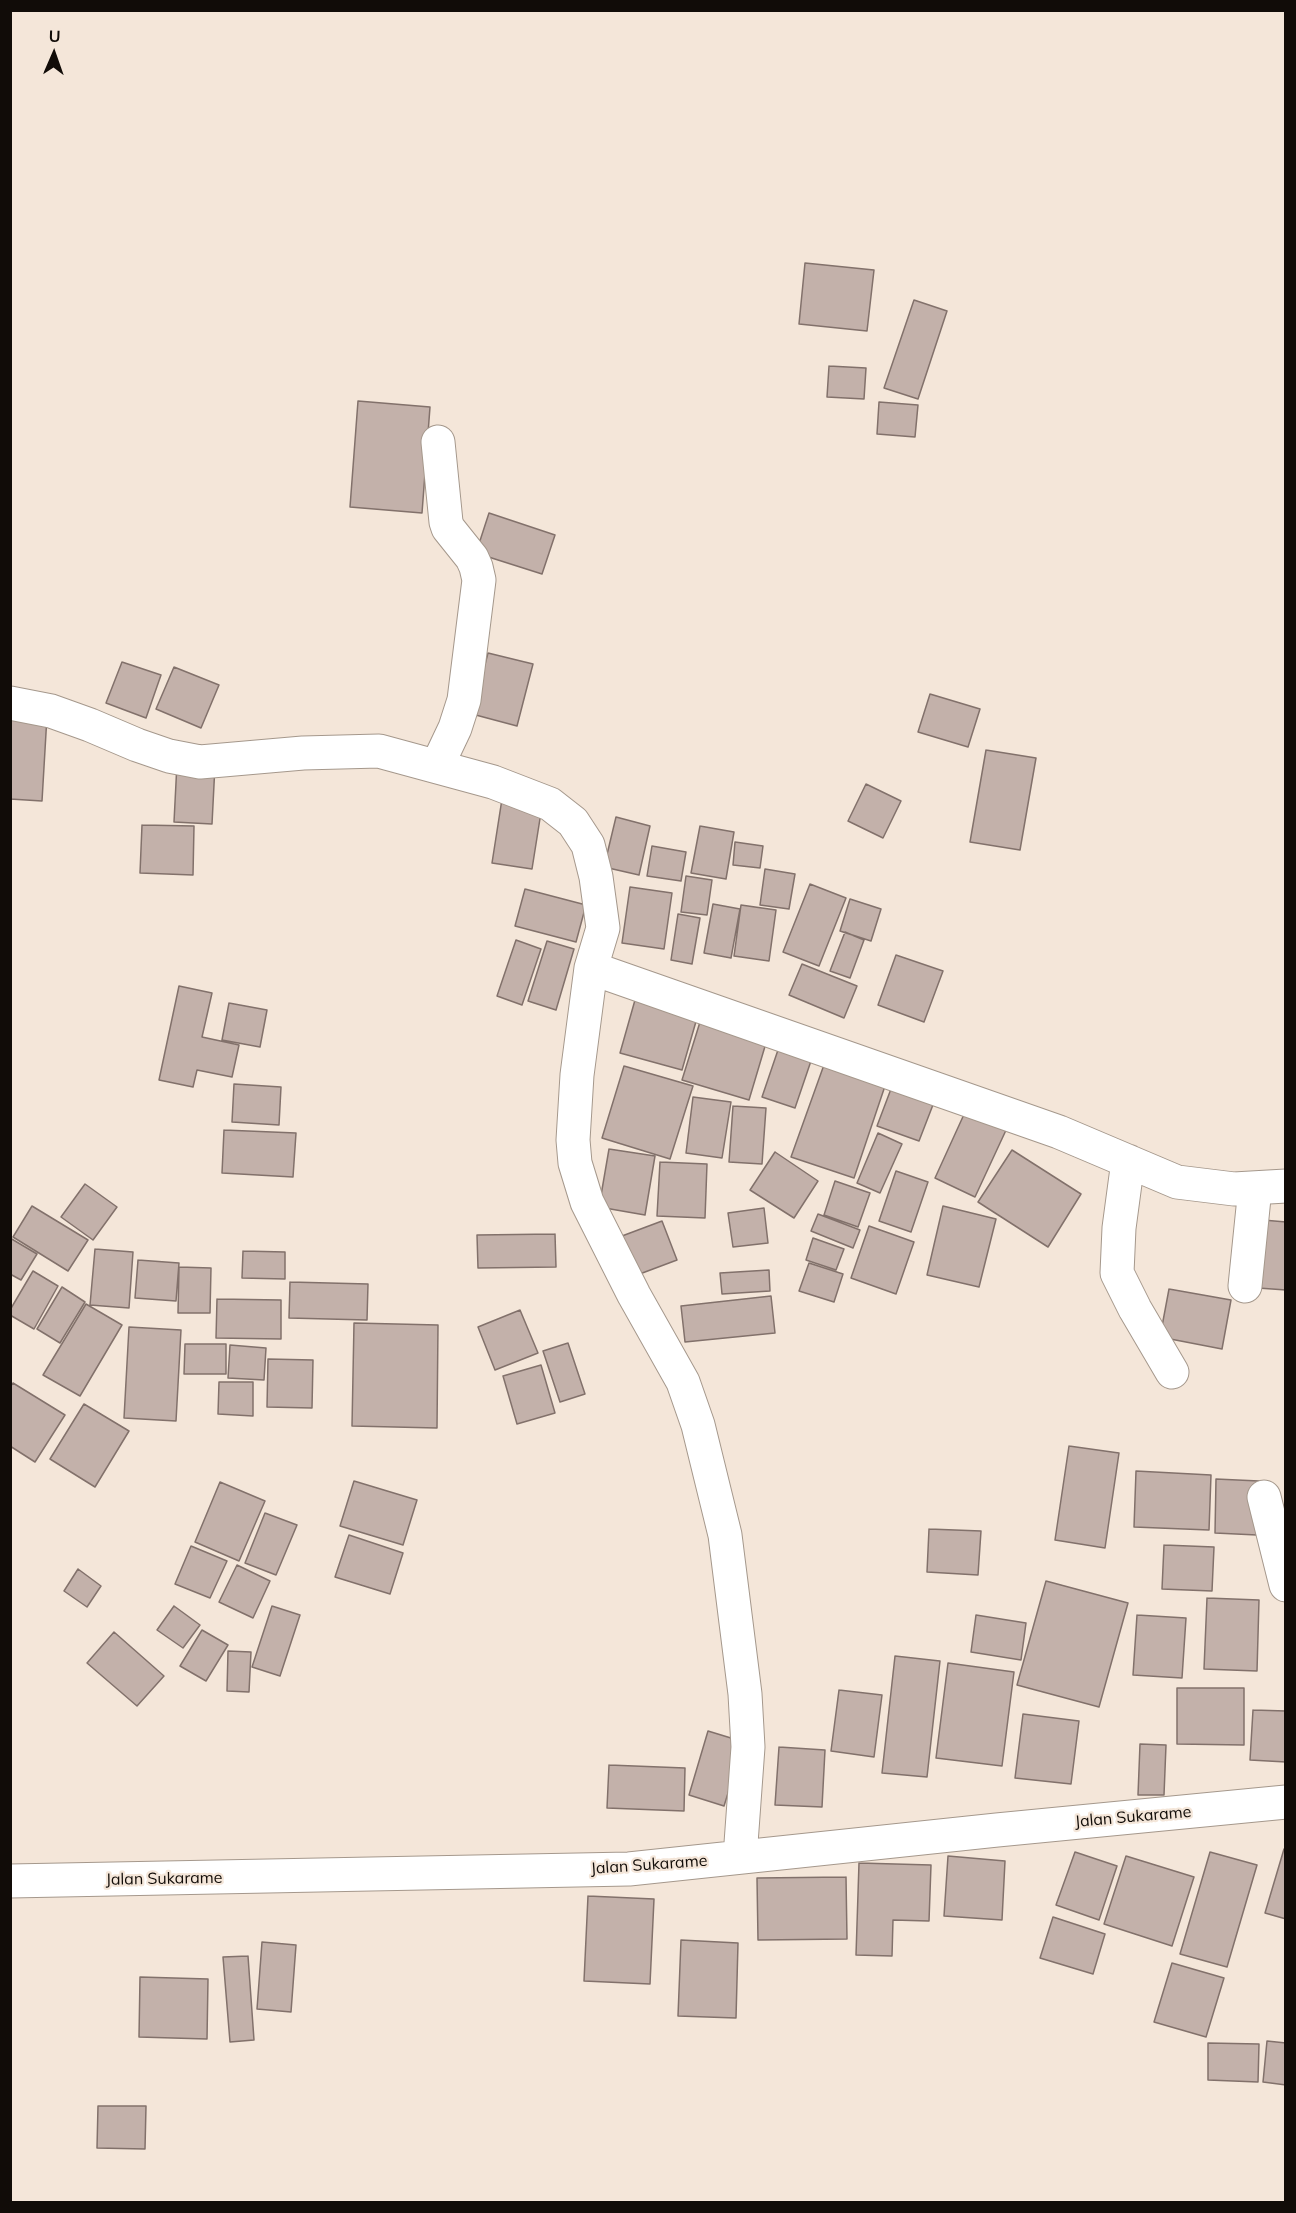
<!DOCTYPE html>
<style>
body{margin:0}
#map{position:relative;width:1296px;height:2213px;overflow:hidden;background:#f4e6d9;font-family:Mulish,sans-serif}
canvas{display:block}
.frame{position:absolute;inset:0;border:12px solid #110c08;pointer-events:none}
.north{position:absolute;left:24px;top:24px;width:60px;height:60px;-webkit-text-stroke:4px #f4e6d9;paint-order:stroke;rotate:2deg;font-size:16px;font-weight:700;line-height:24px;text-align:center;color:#110c08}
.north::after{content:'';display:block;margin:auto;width:21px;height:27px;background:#110c08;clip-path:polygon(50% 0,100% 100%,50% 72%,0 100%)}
</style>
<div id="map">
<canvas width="1296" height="2213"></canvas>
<div class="frame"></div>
<div class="north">U</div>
</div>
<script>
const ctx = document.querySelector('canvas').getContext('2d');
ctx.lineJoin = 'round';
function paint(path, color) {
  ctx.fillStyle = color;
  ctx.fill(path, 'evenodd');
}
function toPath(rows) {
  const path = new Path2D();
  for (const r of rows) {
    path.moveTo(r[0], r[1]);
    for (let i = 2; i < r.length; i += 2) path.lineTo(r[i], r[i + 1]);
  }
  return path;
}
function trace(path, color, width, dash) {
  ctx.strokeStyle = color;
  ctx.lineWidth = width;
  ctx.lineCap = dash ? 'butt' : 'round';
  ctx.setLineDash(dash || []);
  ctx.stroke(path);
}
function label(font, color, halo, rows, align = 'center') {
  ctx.font = font + ' Mulish,sans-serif';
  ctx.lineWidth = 4.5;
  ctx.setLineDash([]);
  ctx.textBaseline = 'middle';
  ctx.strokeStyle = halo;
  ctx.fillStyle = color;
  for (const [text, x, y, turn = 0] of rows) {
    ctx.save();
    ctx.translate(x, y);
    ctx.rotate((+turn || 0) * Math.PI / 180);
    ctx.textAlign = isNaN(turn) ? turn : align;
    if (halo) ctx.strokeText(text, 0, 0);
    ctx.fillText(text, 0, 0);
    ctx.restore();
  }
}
const building = toPath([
 [805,263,874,270,867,331,799,324,805,263],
 [914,300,947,311,918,399,884,388,914,300],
 [829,366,866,368,864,399,827,397,829,366],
 [358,401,430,407,422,513,350,507,358,401],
 [879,402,918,405,915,437,877,434,879,402],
 [489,513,555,535,542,574,476,553,489,513],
 [488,653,533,664,517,726,472,714,488,653],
 [122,662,161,675,146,718,106,703,122,662],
 [174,667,219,685,201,728,156,709,174,667],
 [930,694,980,709,968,747,918,732,930,694],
 [11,714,47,716,42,801,10,799,11,714],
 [986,750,1036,758,1020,850,970,842,986,750],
 [177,763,215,765,212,824,174,822,177,763],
 [866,784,901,801,883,838,848,821,866,784],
 [502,799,542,806,532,869,492,863,502,799],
 [616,817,650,826,639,875,604,867,616,817],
 [142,825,194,826,193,875,140,873,142,825],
 [700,826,734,832,726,879,691,873,700,826],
 [735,842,763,846,760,868,733,865,735,842],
 [652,846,686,852,681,881,647,876,652,846],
 [765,869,795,874,789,909,760,905,765,869],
 [686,876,712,880,707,915,681,912,686,876],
 [810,884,846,898,819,966,783,952,810,884],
 [630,887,672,893,664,949,622,943,630,887],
 [525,889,586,905,576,942,515,926,525,889],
 [850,899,881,909,871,941,840,931,850,899],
 [713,904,740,909,731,958,704,953,713,904],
 [741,905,776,910,769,961,734,956,741,905],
 [678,914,700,918,692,964,671,960,678,914],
 [845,932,864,940,850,978,830,971,845,932],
 [516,940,541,949,522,1005,497,996,516,940],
 [547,941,574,949,556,1010,528,1001,547,941],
 [896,955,943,971,924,1022,878,1005,896,955],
 [802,964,857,986,844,1018,789,995,802,964],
 [179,986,212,993,202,1037,239,1045,232,1077,197,1070,193,1087,159,1080,179,986],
 [635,1000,697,1018,682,1070,620,1053,635,1000],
 [229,1003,267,1010,260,1047,222,1040,229,1003],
 [700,1022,766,1043,749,1100,682,1080,700,1022],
 [779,1047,812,1058,795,1108,762,1097,779,1047],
 [825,1062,886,1083,854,1178,791,1157,825,1062],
 [624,1066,693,1086,670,1159,602,1138,624,1066],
 [894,1081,936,1097,919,1141,877,1126,894,1081],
 [234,1084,281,1087,279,1125,232,1122,234,1084],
 [693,1097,731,1102,722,1158,686,1153,693,1097],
 [733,1106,766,1108,762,1164,729,1162,733,1106],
 [966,1110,1007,1128,975,1197,935,1178,966,1110],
 [224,1130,296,1133,293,1177,222,1173,224,1130],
 [878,1133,902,1144,880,1193,857,1183,878,1133],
 [609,1149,655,1156,645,1215,599,1207,609,1149],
 [1012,1150,1081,1194,1048,1247,978,1202,1012,1150],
 [775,1152,818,1181,794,1218,750,1190,775,1152],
 [660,1162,707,1164,705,1218,657,1216,660,1162],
 [896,1171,928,1182,911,1232,879,1221,896,1171],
 [835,1181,870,1193,858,1227,824,1215,835,1181],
 [85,1184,117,1207,93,1240,61,1217,85,1184],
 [32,1206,88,1240,68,1271,13,1237,32,1206],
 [943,1206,996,1219,979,1287,927,1275,943,1206],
 [764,1208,768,1243,733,1247,728,1213,764,1208],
 [818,1214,860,1230,853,1248,811,1231,818,1214],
 [1263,1220,1286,1222,1286,1290,1258,1288,1263,1220],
 [662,1221,677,1260,637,1275,622,1236,662,1221],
 [869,1226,914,1242,896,1294,851,1278,869,1226],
 [555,1234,556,1267,478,1268,477,1235,555,1234],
 [10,1238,37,1254,21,1280,10,1274,10,1238],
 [813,1238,844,1249,836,1270,806,1260,813,1238],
 [95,1249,133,1252,129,1308,90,1305,95,1249],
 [243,1251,285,1252,285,1279,242,1278,243,1251],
 [138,1260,179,1263,176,1301,135,1298,138,1260],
 [809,1263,843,1274,834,1302,799,1291,809,1263],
 [179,1267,211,1268,210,1313,178,1313,179,1267],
 [769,1270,770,1291,722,1294,720,1273,769,1270],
 [33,1271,58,1286,34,1329,10,1315,10,1310,33,1271],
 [290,1282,368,1284,367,1320,289,1318,290,1282],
 [62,1287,85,1302,60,1343,37,1329,62,1287],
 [1169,1289,1231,1300,1222,1349,1160,1337,1169,1289],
 [771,1296,775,1333,685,1342,681,1306,771,1296],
 [217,1299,281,1300,281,1339,216,1338,217,1299],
 [86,1304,122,1325,80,1396,43,1375,86,1304],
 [520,1310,538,1353,495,1370,478,1327,520,1310],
 [354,1323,438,1325,437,1428,352,1426,354,1323],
 [129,1327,181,1330,176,1421,124,1418,129,1327],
 [568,1343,585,1394,560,1402,543,1351,568,1343],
 [185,1344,226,1344,226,1374,184,1374,185,1344],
 [230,1345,266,1348,264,1380,228,1378,230,1345],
 [268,1359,313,1360,312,1408,267,1407,268,1359],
 [541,1365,555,1413,517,1424,503,1376,541,1365],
 [219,1382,253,1382,253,1416,218,1414,219,1382],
 [13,1383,65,1415,35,1462,10,1446,10,1387,13,1383],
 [84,1404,129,1431,95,1487,50,1459,84,1404],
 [1069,1446,1119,1453,1105,1548,1055,1540,1069,1446],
 [1136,1471,1211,1475,1209,1530,1134,1527,1136,1471],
 [1216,1479,1259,1481,1257,1535,1215,1533,1216,1479],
 [354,1481,417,1500,403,1545,340,1526,354,1481],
 [220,1482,265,1501,239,1561,195,1542,220,1482],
 [265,1513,297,1525,276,1575,245,1563,265,1513],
 [929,1529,981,1531,978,1575,927,1572,929,1529],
 [349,1535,403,1553,390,1594,335,1577,349,1535],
 [1164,1545,1214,1547,1212,1591,1162,1589,1164,1545],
 [191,1546,227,1561,210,1598,175,1584,191,1546],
 [237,1565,270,1581,253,1618,219,1602,237,1565],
 [78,1569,101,1586,87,1607,64,1591,78,1569],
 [1046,1581,1128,1603,1099,1707,1017,1685,1046,1581],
 [1207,1598,1259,1600,1257,1671,1204,1669,1207,1598],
 [174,1606,200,1625,183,1648,157,1630,174,1606],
 [272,1606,300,1615,280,1676,252,1667,272,1606],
 [976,1615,1026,1623,1021,1660,971,1652,976,1615],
 [1137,1615,1186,1618,1182,1678,1133,1675,1137,1615],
 [202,1630,228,1645,206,1681,180,1666,202,1630],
 [114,1632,164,1676,137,1706,87,1663,114,1632],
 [228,1651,251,1652,249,1692,227,1691,228,1651],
 [895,1656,940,1661,927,1777,882,1773,895,1656],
 [948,1663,1014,1672,1002,1766,936,1758,948,1663],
 [1177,1688,1244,1688,1244,1745,1177,1744,1177,1688],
 [839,1690,882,1695,874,1757,831,1751,839,1690],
 [1253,1710,1286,1711,1286,1762,1250,1760,1253,1710],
 [1023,1714,1079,1721,1071,1784,1015,1778,1023,1714],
 [708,1731,744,1742,724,1806,689,1795,708,1731],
 [1140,1744,1166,1745,1164,1795,1138,1795,1140,1744],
 [779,1747,825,1750,822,1807,775,1805,779,1747],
 [609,1765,685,1768,684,1811,607,1808,609,1765],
 [1284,1849,1286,1849,1286,1919,1265,1913,1284,1849],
 [1075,1852,1117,1866,1099,1920,1056,1905,1075,1852],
 [1210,1852,1257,1865,1227,1967,1180,1954,1210,1852],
 [948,1856,1005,1861,1002,1920,944,1916,948,1856],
 [1126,1856,1194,1877,1172,1946,1104,1924,1126,1856],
 [859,1863,931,1865,929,1921,893,1920,892,1956,856,1955,859,1863],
 [846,1877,847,1939,758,1940,757,1878,846,1877],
 [588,1896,654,1899,650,1984,584,1981,588,1896],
 [1053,1917,1105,1934,1093,1974,1040,1958,1053,1917],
 [681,1940,738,1943,736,2018,678,2016,681,1940],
 [262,1942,296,1945,291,2012,257,2009,262,1942],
 [248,1956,254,2040,230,2042,223,1957,248,1956],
 [1172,1963,1224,1978,1206,2037,1154,2022,1172,1963],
 [140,1977,208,1979,207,2039,139,2037,140,1977],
 [1267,2041,1286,2043,1286,2085,1263,2082,1267,2041],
 [1208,2043,1259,2044,1258,2082,1208,2080,1208,2043],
 [98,2106,146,2106,145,2149,97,2148,98,2106]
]);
paint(building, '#c3b1aa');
trace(building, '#82716b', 1.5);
const street = toPath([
 [10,703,51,711,90,725,137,745,169,756,200,762,303,753,379,751,493,782,550,804,573,822,588,845,596,877,603,928,591,968,577,1075,573,1140,575,1163,587,1202,634,1295,683,1382,698,1425,725,1535,745,1694,748,1747,740,1857],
 [437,766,455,728,464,700,479,580,476,567,472,558,448,528,446,522,438,442],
 [591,968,1059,1132,1177,1182,1234,1189,1286,1186],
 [1128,1161,1119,1228,1117,1273,1135,1309,1172,1372],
 [1245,1286,1255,1188],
 [1264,1497,1286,1585],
 [10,1881,629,1869,997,1830,1286,1802]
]);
trace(street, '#a5988c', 35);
trace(street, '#fff', 33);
label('16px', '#110c08', '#f4e6d9', [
 ["Jalan Sukarame",1133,1817,-5],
 ["Jalan Sukarame",649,1865,-4],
 ["Jalan Sukarame",164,1879,-1]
]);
</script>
